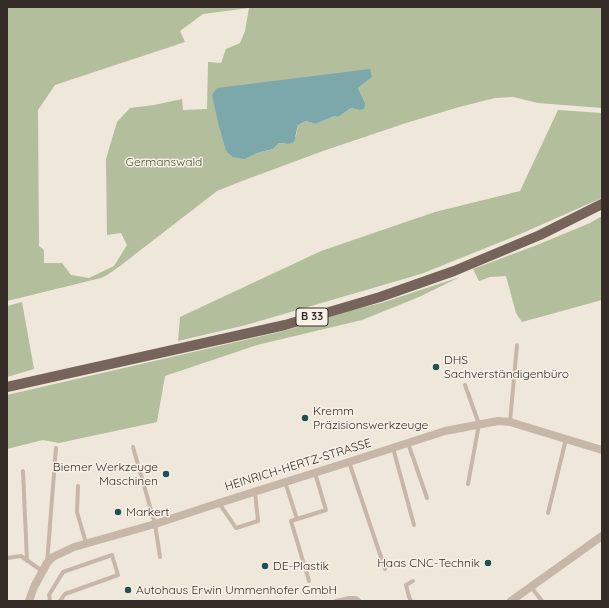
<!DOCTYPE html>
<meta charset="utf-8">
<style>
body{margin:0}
#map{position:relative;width:609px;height:608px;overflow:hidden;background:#f0e7db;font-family:Quicksand,sans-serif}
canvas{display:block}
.frame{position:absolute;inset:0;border:8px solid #352c28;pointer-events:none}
</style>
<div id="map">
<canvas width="609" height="608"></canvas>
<div class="frame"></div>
</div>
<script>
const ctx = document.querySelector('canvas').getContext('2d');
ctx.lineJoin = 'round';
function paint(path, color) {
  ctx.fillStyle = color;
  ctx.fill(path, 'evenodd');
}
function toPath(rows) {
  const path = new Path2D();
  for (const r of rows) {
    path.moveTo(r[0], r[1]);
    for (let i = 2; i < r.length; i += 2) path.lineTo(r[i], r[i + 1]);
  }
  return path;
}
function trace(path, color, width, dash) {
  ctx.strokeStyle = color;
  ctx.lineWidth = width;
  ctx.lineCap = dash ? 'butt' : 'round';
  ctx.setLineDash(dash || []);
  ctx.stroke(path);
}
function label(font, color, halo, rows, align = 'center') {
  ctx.font = font + ' Quicksand,sans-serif';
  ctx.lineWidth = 3;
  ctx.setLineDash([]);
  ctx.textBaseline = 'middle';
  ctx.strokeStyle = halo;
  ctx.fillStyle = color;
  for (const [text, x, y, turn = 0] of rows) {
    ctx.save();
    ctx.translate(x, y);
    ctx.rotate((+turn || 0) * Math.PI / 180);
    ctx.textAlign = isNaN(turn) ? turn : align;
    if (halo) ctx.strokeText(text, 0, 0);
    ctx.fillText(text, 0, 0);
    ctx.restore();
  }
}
paint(toPath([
 [7,7,602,7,602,108,538,103,513,97,495,98,459,107,406,123,323,151,242,181,217,191,120,266,107,275,101,278,7,301],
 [249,8,245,31,240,43,226,49,221,63,208,62,207,109,183,110,182,99,154,105,130,108,117,122,106,159,107,235,121,233,127,245,114,266,89,278,71,275,62,263,44,263,44,250,39,246,38,110,55,85,185,42,180,31,203,14],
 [372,77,358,88,365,103,359,110,351,108,338,117,334,116,316,124,306,121,298,125,296,136,288,144,279,143,273,149,257,153,245,159],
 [558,110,602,113,602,198,518,235,421,274,246,325,178,341,180,317,321,251,435,212,520,191],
 [602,216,602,300,522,322,516,313,506,276,490,277,479,281,473,269,537,245,590,223],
 [460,277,419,297,362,320,257,345,165,376,157,422,59,443,43,440,7,449,7,395,284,331,348,311,381,303],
 [22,302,34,369,7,377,7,306]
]), '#b2be9c');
paint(toPath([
 [370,69,372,77,358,88,365,103,364,109,359,110,351,108,338,117,334,116,316,124,306,121,298,125,294,142,288,144,279,143,273,149,257,153,245,159,233,157,226,151,218,122,212,95,217,88]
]), '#7ca8ab');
trace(toPath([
 [465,385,479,424,468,484],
 [510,422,517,345],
 [408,443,427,498],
 [133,447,155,524,160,557],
 [393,448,414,525],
 [349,462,385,569],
 [23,471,27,561],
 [285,482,297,519],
 [78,486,77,512,86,543],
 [219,503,236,528,258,521,255,492],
 [548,513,566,439],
 [7,558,21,556,42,571],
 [47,563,56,448],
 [309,581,291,521,326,510,315,473],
 [531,587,542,601],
 [50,601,49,595,63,572,112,555,118,575,65,594,60,601],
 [336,601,349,598,356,598,360,601],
 [411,601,409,597,406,585,413,581]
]), '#c7b7a8', 4);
trace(toPath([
 [29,601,34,587,47,563,53,557,74,547,155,524,219,503,349,462,445,431,498,421,510,422,602,450],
 [511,601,602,536]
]), '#c7b7a8', 8);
trace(toPath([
 [7,387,285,325,380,297,454,271,540,235,602,204]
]), '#76645a', 10);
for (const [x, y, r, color] of [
 [436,367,4,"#204f54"],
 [305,418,4,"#204f54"],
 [166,474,4,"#204f54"],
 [118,512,4,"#204f54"],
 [488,563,4,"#204f54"],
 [265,566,4,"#204f54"],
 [128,590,4,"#204f54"]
]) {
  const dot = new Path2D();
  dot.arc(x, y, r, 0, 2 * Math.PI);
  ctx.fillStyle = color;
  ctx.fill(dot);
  trace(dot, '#f8f1e7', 1.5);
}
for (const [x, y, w] of [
 [312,317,32]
]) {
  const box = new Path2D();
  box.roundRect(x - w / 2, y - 9, w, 18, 3);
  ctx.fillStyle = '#f8f1e7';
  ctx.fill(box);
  trace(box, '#352c28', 1);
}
label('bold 11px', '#352c28', null, [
 ["B 33",312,317]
]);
label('12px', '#43512d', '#f8f1e7', [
 ["Germanswald",164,162]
]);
label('12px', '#352c28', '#f8f1e7', [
 ["DHS",444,360],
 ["Sachverständigenbüro",444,374],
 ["Kremm",313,411],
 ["Präzisionswerkzeuge",313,425],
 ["Biemer Werkzeuge",158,467,"right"],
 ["Maschinen",158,481,"right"],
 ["Markert",126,512],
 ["Haas CNC-Technik",480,563,"right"],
 ["DE-Plastik",273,566],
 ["Autohaus Erwin Ummenhofer GmbH",136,590]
], 'left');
label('12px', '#352c28', '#f8f1e7', [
 ["HEINRICH-HERTZ-STRASSE",298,465,-17]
]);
</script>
